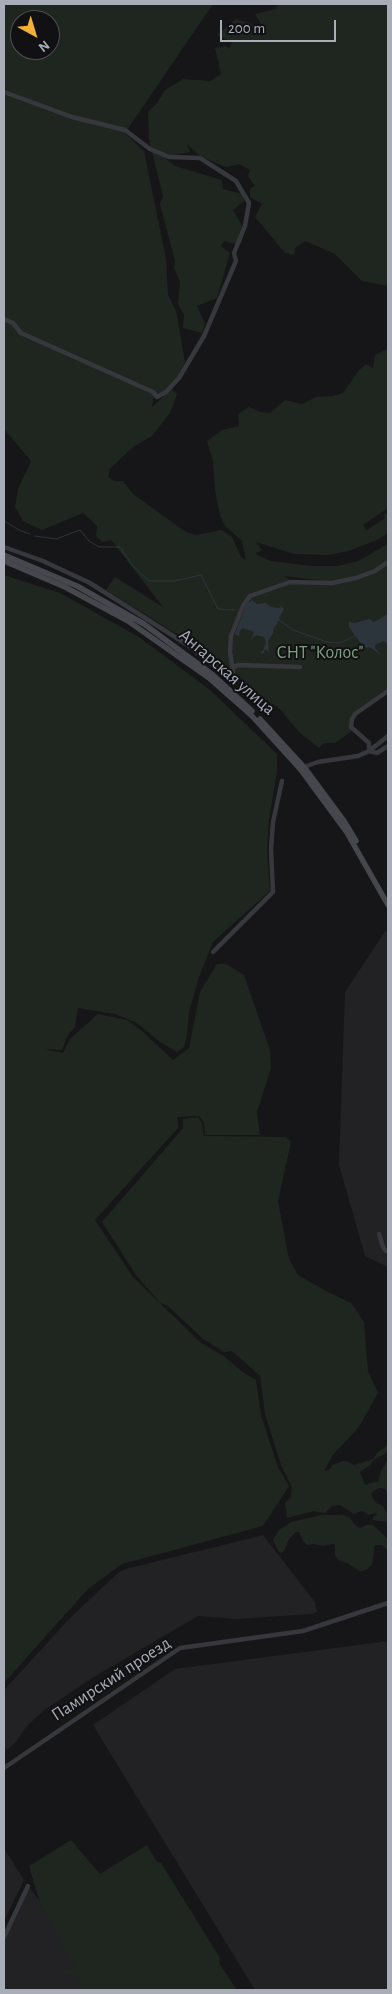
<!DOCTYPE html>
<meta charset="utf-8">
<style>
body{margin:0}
#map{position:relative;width:392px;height:1994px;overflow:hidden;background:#161618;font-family:"Alegreya Sans",sans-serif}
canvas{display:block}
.frame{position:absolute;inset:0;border:5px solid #a8adb8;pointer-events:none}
.north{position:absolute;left:10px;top:10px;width:50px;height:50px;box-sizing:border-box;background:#111113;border:1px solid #4d4f55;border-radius:50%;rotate:141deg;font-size:14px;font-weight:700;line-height:20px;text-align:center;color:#a8adb8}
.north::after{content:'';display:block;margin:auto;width:18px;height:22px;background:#f2b134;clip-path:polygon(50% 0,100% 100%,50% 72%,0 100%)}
.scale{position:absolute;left:220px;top:20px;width:116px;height:22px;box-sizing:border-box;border:2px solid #a8adb8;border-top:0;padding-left:6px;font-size:15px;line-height:18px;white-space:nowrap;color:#a8adb8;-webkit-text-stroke:4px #111113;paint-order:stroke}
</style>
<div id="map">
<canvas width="392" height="1994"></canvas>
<div class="frame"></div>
<div class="north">N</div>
<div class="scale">200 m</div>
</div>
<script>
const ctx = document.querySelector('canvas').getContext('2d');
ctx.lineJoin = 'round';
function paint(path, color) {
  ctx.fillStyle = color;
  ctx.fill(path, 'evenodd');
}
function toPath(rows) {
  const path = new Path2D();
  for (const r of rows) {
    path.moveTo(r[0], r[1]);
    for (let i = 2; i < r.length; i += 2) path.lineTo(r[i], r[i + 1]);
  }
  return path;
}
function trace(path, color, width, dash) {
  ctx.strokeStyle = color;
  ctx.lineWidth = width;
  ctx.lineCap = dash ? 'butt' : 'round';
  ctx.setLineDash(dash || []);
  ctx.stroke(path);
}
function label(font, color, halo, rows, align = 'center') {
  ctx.font = font + ' "Alegreya Sans",sans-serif';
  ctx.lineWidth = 4;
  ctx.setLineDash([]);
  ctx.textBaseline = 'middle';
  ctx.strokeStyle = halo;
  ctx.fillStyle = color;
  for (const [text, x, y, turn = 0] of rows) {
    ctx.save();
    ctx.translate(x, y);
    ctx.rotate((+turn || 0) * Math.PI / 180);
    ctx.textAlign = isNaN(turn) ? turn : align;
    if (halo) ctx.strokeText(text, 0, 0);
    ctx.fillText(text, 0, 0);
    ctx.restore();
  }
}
paint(toPath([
 [386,930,388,934,388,1267,365,1256,339,1165,345,992],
 [263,1535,315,1602,317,1612,312,1614,236,1619,198,1616,92,1678,43,1711,26,1727,16,1742,7,1750,4,1749,4,1690,70,1618,119,1572,126,1569],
 [388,1641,388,1990,255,1990,93,1725,175,1669],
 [4,1848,24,1880,4,1921],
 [28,1886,39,1900,72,1959,74,1965,90,1990,4,1990,4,1937]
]), '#222225');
paint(toPath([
 [4,4,213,4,125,133,144,151,166,259,168,295,176,311,185,362,178,377,165,391,153,399,152,407,172,389,177,394,170,413,152,436,133,447,110,469,108,477,114,481,123,481,133,494,186,532,196,535,222,530,232,537,241,557,246,560,242,541,225,526,220,515,215,491,213,461,207,441,222,430,239,426,238,414,249,407,260,412,270,413,285,400,302,404,316,397,333,396,343,393,359,370,366,364,373,368,375,355,388,349,388,508,363,525,367,530,385,518,384,514,388,513,388,533,379,539,349,551,328,555,294,554,256,542,262,550,255,554,271,561,312,566,337,566,358,561,388,544,388,689,355,712,349,723,352,731,335,743,324,743,319,748,299,732,279,708,250,690,250,686,224,670,198,650,200,645,183,632,180,636,106,590,115,577,163,607,111,540,102,542,96,536,97,526,83,513,42,530,23,521,15,507,18,489,31,461,4,429],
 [20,20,50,20,50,50,20,50],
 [284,576,331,582,356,577,345,582,328,585,294,583],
 [278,4,388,4,388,286,362,281,335,254,305,241,295,248,294,255,285,253,255,217,262,204,250,197,250,188,255,186,248,176,250,170,239,164,226,167,216,163,199,155,187,144,190,152,164,157,175,166,222,180,223,189,242,194,244,201,233,210,243,227,242,243,235,244,224,241,221,246,230,253,217,298,197,306,205,324,202,333,183,328,184,315,178,304,180,282,174,268,175,261,160,204,163,196,149,140,148,112,157,103,165,90,183,79,210,81,221,74,215,48,226,46,229,49,232,42,217,35,236,19,263,27,255,14,276,9],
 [4,575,60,593,139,637,210,690,277,754,277,772,269,820,267,850,270,891,213,942,199,977,189,1012,187,1036,184,1047,177,1052,160,1042,137,1023,115,1014,78,1008,75,1027,68,1035,62,1050,44,1049,63,1053,70,1039,98,1014,127,1020,141,1030,173,1060,189,1048,200,992,217,964,226,964,244,975,270,1050,271,1068,257,1112,260,1135,205,1135,204,1123,199,1116,177,1117,178,1128,95,1220,133,1277,200,1342,225,1357,244,1373,256,1380,261,1415,278,1467,289,1486,263,1526,122,1564,88,1589,4,1683],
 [198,1117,202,1123,204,1136,286,1137,291,1142,278,1201,289,1259,298,1275,326,1291,351,1303,364,1322,368,1371,378,1393,359,1427,333,1455,324,1471,330,1469,332,1465,344,1461,349,1462,354,1465,373,1459,377,1453,388,1445,388,1452,374,1460,370,1465,360,1472,365,1485,378,1481,381,1471,388,1459,388,1494,385,1489,380,1488,373,1491,371,1495,376,1503,383,1506,388,1514,387,1522,373,1520,373,1517,377,1515,376,1513,369,1515,362,1511,354,1514,340,1505,332,1506,325,1513,314,1511,287,1518,285,1503,291,1497,292,1487,281,1465,265,1414,260,1376,232,1351,224,1352,203,1339,168,1306,160,1303,136,1275,102,1222,183,1128,183,1119],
 [322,1515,343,1515,350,1518,355,1525,359,1528,367,1525,373,1525,388,1539,388,1551,382,1545,375,1545,372,1565,367,1569,361,1572,347,1563,338,1560,335,1555,335,1545,333,1544,323,1546,314,1544,307,1545,303,1541,299,1532,296,1532,289,1539,284,1551,281,1553,278,1551,273,1540,279,1530,291,1522],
 [71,1840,100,1874,147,1845,157,1862,161,1863,220,1958,219,1963,237,1990,84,1990,73,1973,67,1976,65,1972,75,1967,39,1900,29,1866]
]), '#1e261f');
paint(toPath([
 [252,600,257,604,265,603,271,607,279,608,281,606,284,609,279,618,280,620,277,622,278,624,274,627,273,633,268,641,269,652,265,649,263,654,260,652,263,651,266,642,264,637,256,635,251,639,254,632,243,628,240,630,239,636,235,634,246,605],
 [386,615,388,615,388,644,383,641,375,645,375,648,382,656,370,647,366,648,359,641,349,627,349,622,355,623,369,619,374,622]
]), '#2c353c');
trace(toPath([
 [4,521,19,530,30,534],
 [35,536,56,539,80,530,89,541,99,547,120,547,133,566,149,581,174,581,201,575,218,609,235,610],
 [279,620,293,630,327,642,340,643,355,636]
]), '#2c353c', 1);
trace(toPath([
 [4,92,72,117,125,130,150,149,169,157,200,158,236,181,249,203,245,226,234,253,236,261,204,336,179,378,166,392,157,397,153,392,21,333,13,323,4,319],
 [4,547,43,561,90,583,186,644,226,675,230,675,233,672,230,651,231,636,243,606,250,596,290,582,332,583,356,578,375,571,388,562],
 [233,667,239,665,300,667],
 [388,691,355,714,352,719,351,727,369,743,369,751,377,753,388,746],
 [304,767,318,762,358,756,369,751,388,736],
 [213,952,273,892,271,849,273,822,282,781],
 [379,1234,383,1247,386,1251,388,1251],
 [4,1768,180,1648,303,1631,388,1603],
 [4,1937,28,1886]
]), '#37383d', 4.5);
trace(toPath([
 [4,555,77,586,144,624,213,675,252,711],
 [4,561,65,587,128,621,209,678,252,716,301,770,320,796,346,831,388,905],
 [260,719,304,767,344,821,356,841]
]), '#45474d', 5.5);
label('18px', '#7fa381', '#111113', [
 ["СНТ \"Колос\"",320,653]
]);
label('18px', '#a8adb8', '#111113', [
 ["Ангарская улица",227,672,41],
 ["Памирский проезд",111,1679,-33]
]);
</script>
